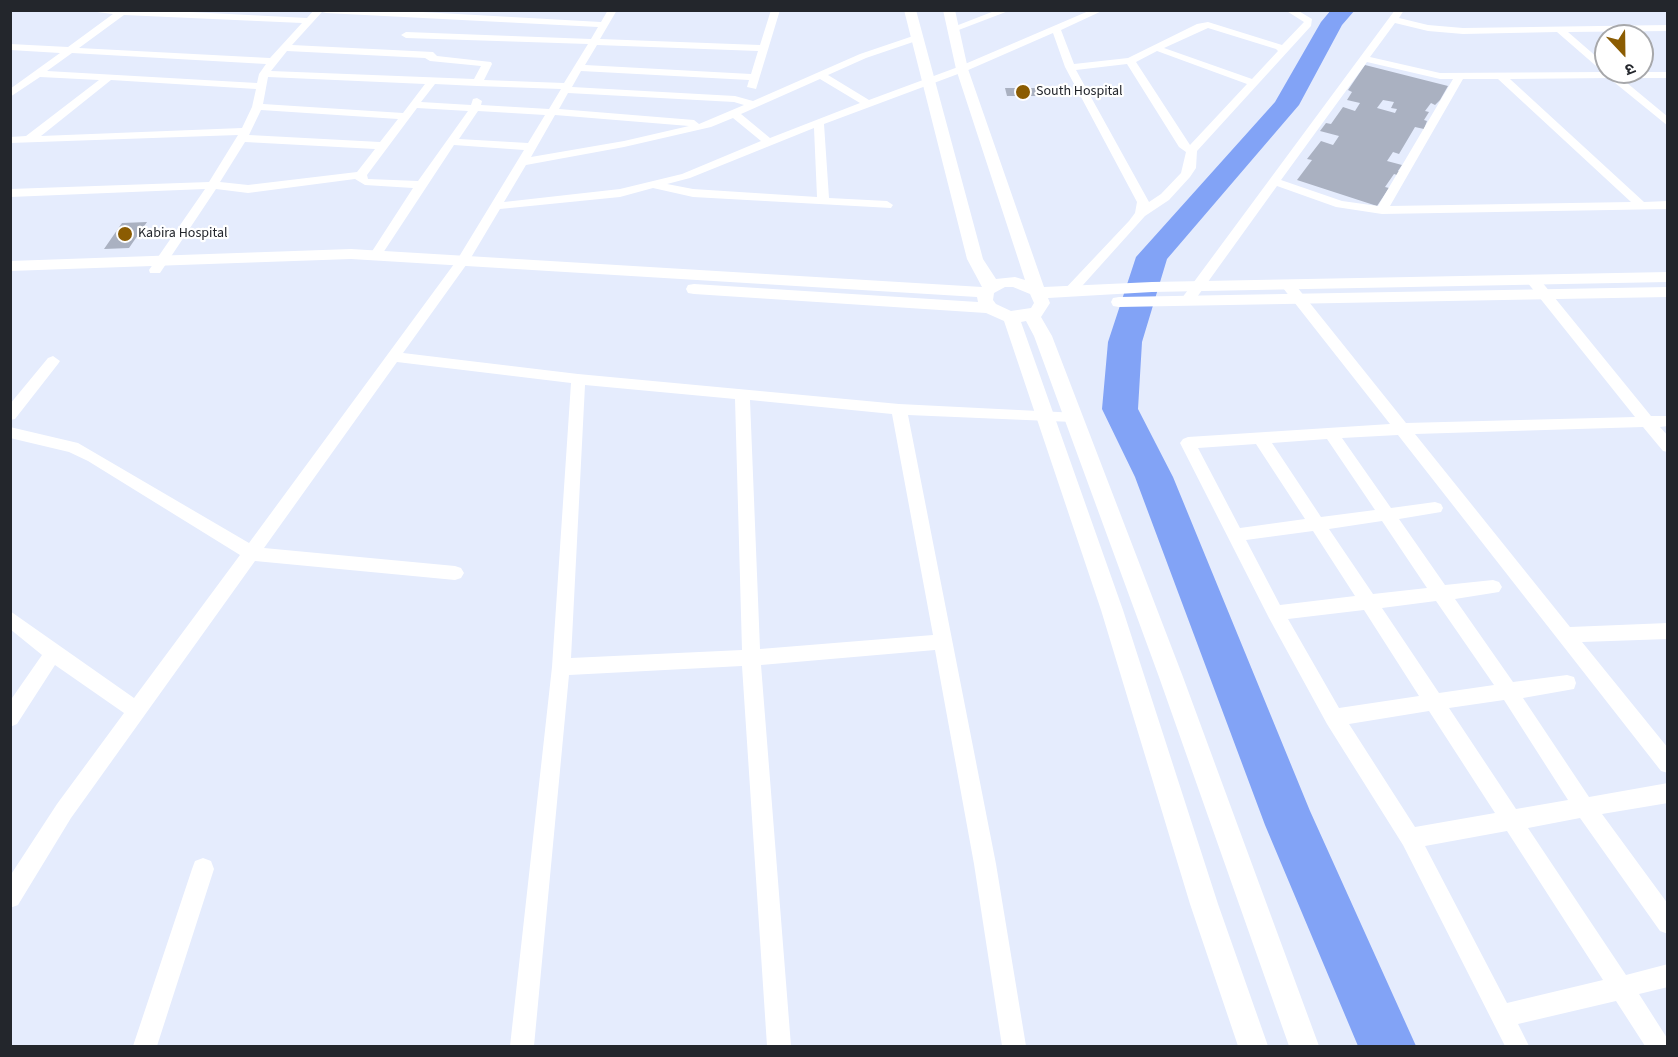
<!DOCTYPE html>
<meta charset="utf-8">
<style>
body{margin:0}
#map{position:relative;width:1678px;height:1057px;overflow:hidden;background:#e5ecfd;font-family:"Source Sans 3","Noto Sans Devanagari",sans-serif}
canvas{display:block}
.frame{position:absolute;inset:0;border:12px solid #23262c;pointer-events:none}
.north{position:absolute;left:1594px;top:24px;width:60px;height:60px;box-sizing:border-box;background:#fff;border:2px solid #a7a8ab;border-radius:50%;rotate:158deg;font-size:16px;font-weight:700;line-height:24px;text-align:center;color:#23262c}
.north::after{content:'';display:block;margin:auto;width:21px;height:27px;background:#8b5c02;clip-path:polygon(50% 0,100% 100%,50% 72%,0 100%)}
</style>
<div id="map">
<canvas width="1678" height="1057"></canvas>
<div class="frame"></div>
<div class="north">उ</div>
</div>
<script>
const ctx = document.querySelector('canvas').getContext('2d');
ctx.lineJoin = 'round';
function toPath(rows) {
  const path = new Path2D();
  for (const r of rows) {
    path.moveTo(r[0], r[1]);
    for (let i = 2; i < r.length; i += 2) path.lineTo(r[i], r[i + 1]);
  }
  return path;
}
function paint(path, color) {
  ctx.fillStyle = color;
  ctx.fill(path, 'evenodd');
}
function trace(path, color, width, dash) {
  ctx.strokeStyle = color;
  ctx.lineWidth = width;
  ctx.lineCap = dash ? 'butt' : 'round';
  ctx.setLineDash(dash || []);
  ctx.stroke(path);
}
function label(font, color, halo, rows, align = 'center') {
  ctx.font = font + ' "Source Sans 3",sans-serif';
  ctx.lineWidth = 4.5;
  ctx.setLineDash([]);
  ctx.textBaseline = 'middle';
  ctx.strokeStyle = halo;
  ctx.fillStyle = color;
  for (const [text, x, y, turn = 0] of rows) {
    ctx.save();
    ctx.translate(x, y);
    ctx.rotate((+turn || 0) * Math.PI / 180);
    ctx.textAlign = isNaN(turn) ? turn : align;
    if (halo) ctx.strokeText(text, 0, 0);
    ctx.fillText(text, 0, 0);
    ctx.restore();
  }
}
paint(toPath([
 [1331,10,1355,10,1342,25,1299,105,1167,259,1142,342,1138,409,1173,477,1310,811,1416,1046,1358,1046,1265,825,1135,477,1102,409,1108,342,1136,257,1275,102,1321,22,1331,10]
]), '#82a3f6');
paint(toPath([
 [1365,65,1448,86,1440,100,1435,105,1431,103,1425,111,1429,112,1424,120,1427,121,1424,129,1415,127,1399,154,1393,152,1387,161,1402,165,1398,171,1402,172,1400,176,1394,174,1385,187,1389,188,1377,206,1297,180,1312,160,1307,159,1321,141,1333,145,1339,136,1320,131,1326,123,1331,124,1343,107,1355,111,1360,103,1347,100,1352,92,1348,90],
 [1383,100,1394,102,1391,108,1397,109,1395,113,1377,108],
 [1005,88,1038,88,1041,96,1007,96],
 [147,222,129,248,104,249,122,223]
]), '#aab1c1');
paint(toPath([
 [81,10,151,10,307,18,314,10,386,10,601,22,608,10,617,10,600,39,760,45,771,10,780,10,756,89,747,87,749,80,581,71,572,87,735,96,753,101,860,54,916,35,919,36,919,40,866,58,828,75,869,100,958,67,1091,10,1104,10,1061,30,1074,64,1128,58,1197,24,1208,22,1282,45,1304,22,1285,10,1297,10,1312,19,1311,26,1197,151,1196,168,1190,177,1169,200,1145,216,1074,295,1064,295,1062,292,1129,221,1135,213,1137,202,1065,67,1053,33,966,71,824,124,829,198,887,201,893,205,891,208,693,197,653,188,620,197,500,209,469,261,403,353,578,374,899,404,1078,413,1080,417,1073,422,908,415,996,864,1026,1046,1002,1046,974,864,935,650,761,665,791,1046,767,1046,742,666,569,675,534,1046,510,1046,552,667,571,383,397,362,264,548,455,566,461,568,464,573,461,578,455,580,255,561,71,818,18,905,10,908,10,876,57,804,124,713,55,665,17,724,10,727,10,701,42,655,10,629,10,611,134,698,240,555,88,461,69,452,10,438,10,427,78,443,249,543,457,260,524,150,454,145,379,259,375,260,369,256,413,188,365,185,355,179,248,193,216,189,160,273,150,273,149,270,205,189,10,197,10,189,209,182,238,135,10,143,10,137,26,136,99,80,40,77,10,97,10,89,60,53,10,50,10,44,68,47,113,14,81,10],
 [322,12,326,13,598,27,591,39,406,32,401,35,406,38,588,44,564,83,484,80,492,64,491,62,437,56,433,52,292,45,322,12],
 [124,15,302,23,270,58,79,48,124,15],
 [1208,28,1276,49,1278,51,1252,79,1164,48,1208,28],
 [597,45,758,51,751,74,585,65,597,45],
 [287,51,425,58,430,61,481,66,474,79,271,71,287,51],
 [1157,51,1247,84,1190,145,1136,62,1157,51],
 [72,53,266,64,259,74,257,83,47,71,72,53],
 [1127,64,1179,147,1186,152,1181,173,1161,194,1149,202,1076,70,1127,64],
 [268,77,425,84,403,113,263,104,268,77],
 [820,79,860,103,770,138,741,114,820,79],
 [111,80,256,89,252,107,242,128,41,136,111,80],
 [435,84,477,86,561,89,549,109,481,105,482,101,477,98,473,99,471,105,421,102,435,84],
 [568,93,734,102,744,105,699,124,694,120,559,109,568,93],
 [417,108,468,111,418,181,368,179,367,175,417,108],
 [261,110,398,119,380,142,249,135,261,110],
 [478,111,545,115,528,143,459,139,478,111],
 [555,115,689,126,624,141,531,157,555,115],
 [733,118,761,141,682,174,620,189,504,202,526,165,624,147,711,127,733,118],
 [814,128,817,197,693,189,667,184,690,178,814,128],
 [245,142,375,149,357,172,248,185,220,182,245,142],
 [585,385,735,399,742,650,571,658,585,385],
 [750,400,892,414,933,635,760,649,750,400],
 [997,10,1011,10,956,31,948,29,997,10],
 [1395,10,1404,10,1399,18,1428,25,1463,28,1668,25,1668,31,1568,32,1606,65,1606,72,1668,72,1668,78,1621,78,1668,117,1668,126,1609,78,1510,79,1644,202,1668,201,1668,209,1382,214,1336,207,1277,186,1192,304,1182,304,1180,301,1182,298,1395,10],
 [1395,23,1428,31,1463,34,1557,32,1603,72,1440,73,1370,57,1395,23],
 [1367,62,1440,79,1453,79,1378,206,1342,201,1281,180,1367,62],
 [1463,79,1498,79,1631,202,1390,206,1463,79],
 [1532,275,1537,276,1651,416,1668,416,1668,426,1660,427,1668,436,1668,452,1663,451,1643,427,1415,434,1570,627,1668,623,1668,639,1582,642,1668,748,1668,773,1661,771,1398,435,1342,438,1391,508,1435,502,1441,504,1443,508,1441,512,1399,519,1445,585,1493,580,1499,582,1502,587,1499,592,1455,599,1513,682,1567,675,1574,677,1576,683,1574,689,1523,698,1589,797,1668,783,1668,803,1602,814,1668,904,1668,934,1660,931,1580,818,1528,828,1626,975,1668,964,1668,987,1639,994,1667,1038,1668,1046,1645,1046,1616,1001,1518,1024,1529,1046,1505,1046,1403,845,1327,724,1269,618,1180,443,1183,439,1188,437,1390,424,1283,288,1281,285,1283,282,1288,281,1293,282,1406,423,1635,417,1527,282,1526,279,1527,276,1532,275],
 [1327,439,1375,510,1321,517,1272,443,1327,439],
 [1256,444,1305,519,1240,528,1198,448,1256,444],
 [1382,521,1427,588,1373,594,1329,529,1382,521],
 [1313,531,1355,596,1280,605,1246,540,1313,531],
 [1436,601,1494,685,1439,693,1382,608,1436,601],
 [1364,610,1419,696,1339,708,1288,619,1364,610],
 [1504,700,1568,800,1516,809,1449,708,1504,700],
 [1429,711,1495,813,1415,827,1349,724,1429,711],
 [1507,831,1603,980,1507,1003,1425,846,1507,831],
 [53,356,60,361,58,364,15,419,10,420,10,404,48,358,53,356],
 [203,858,211,861,214,869,157,1046,133,1046,192,869,195,861,203,858]
]), '#fff');
paint(toPath([
 [904,10,916,10,983,259,996,279,1015,277,1025,280,956,69,943,10,955,10,968,69,1044,287,1152,282,1668,272,1668,282,1152,292,1048,298,1050,303,1041,317,1052,336,1183,677,1319,1046,1289,1046,1159,677,1034,336,1026,321,1021,322,1123,610,1218,904,1268,1046,1238,1046,1190,904,1101,610,1004,321,986,313,694,294,688,293,686,289,688,285,694,284,978,302,977,297,351,259,10,271,10,261,351,249,982,287,967,259,904,10],
 [1005,287,1013,287,1030,294,1034,303,1031,308,1011,311,996,304,993,300,994,293,1005,287],
 [1668,287,1668,297,1119,307,1113,306,1111,302,1113,298,1119,297,1668,287]
]), '#fff');
for (const [x, y, r, color] of [
 [1023,92,8,"#8b5c02"],
 [125,234,8,"#8b5c02"]
]) {
  const dot = new Path2D();
  dot.arc(x, y, r, 0, 2 * Math.PI);
  ctx.fillStyle = color;
  ctx.fill(dot);
  trace(dot, '#fff', 2);
}
label('14px', '#23262c', '#fff', [
 ["South Hospital",1036,92],
 ["Kabira Hospital",138,234]
], 'left');
</script>
